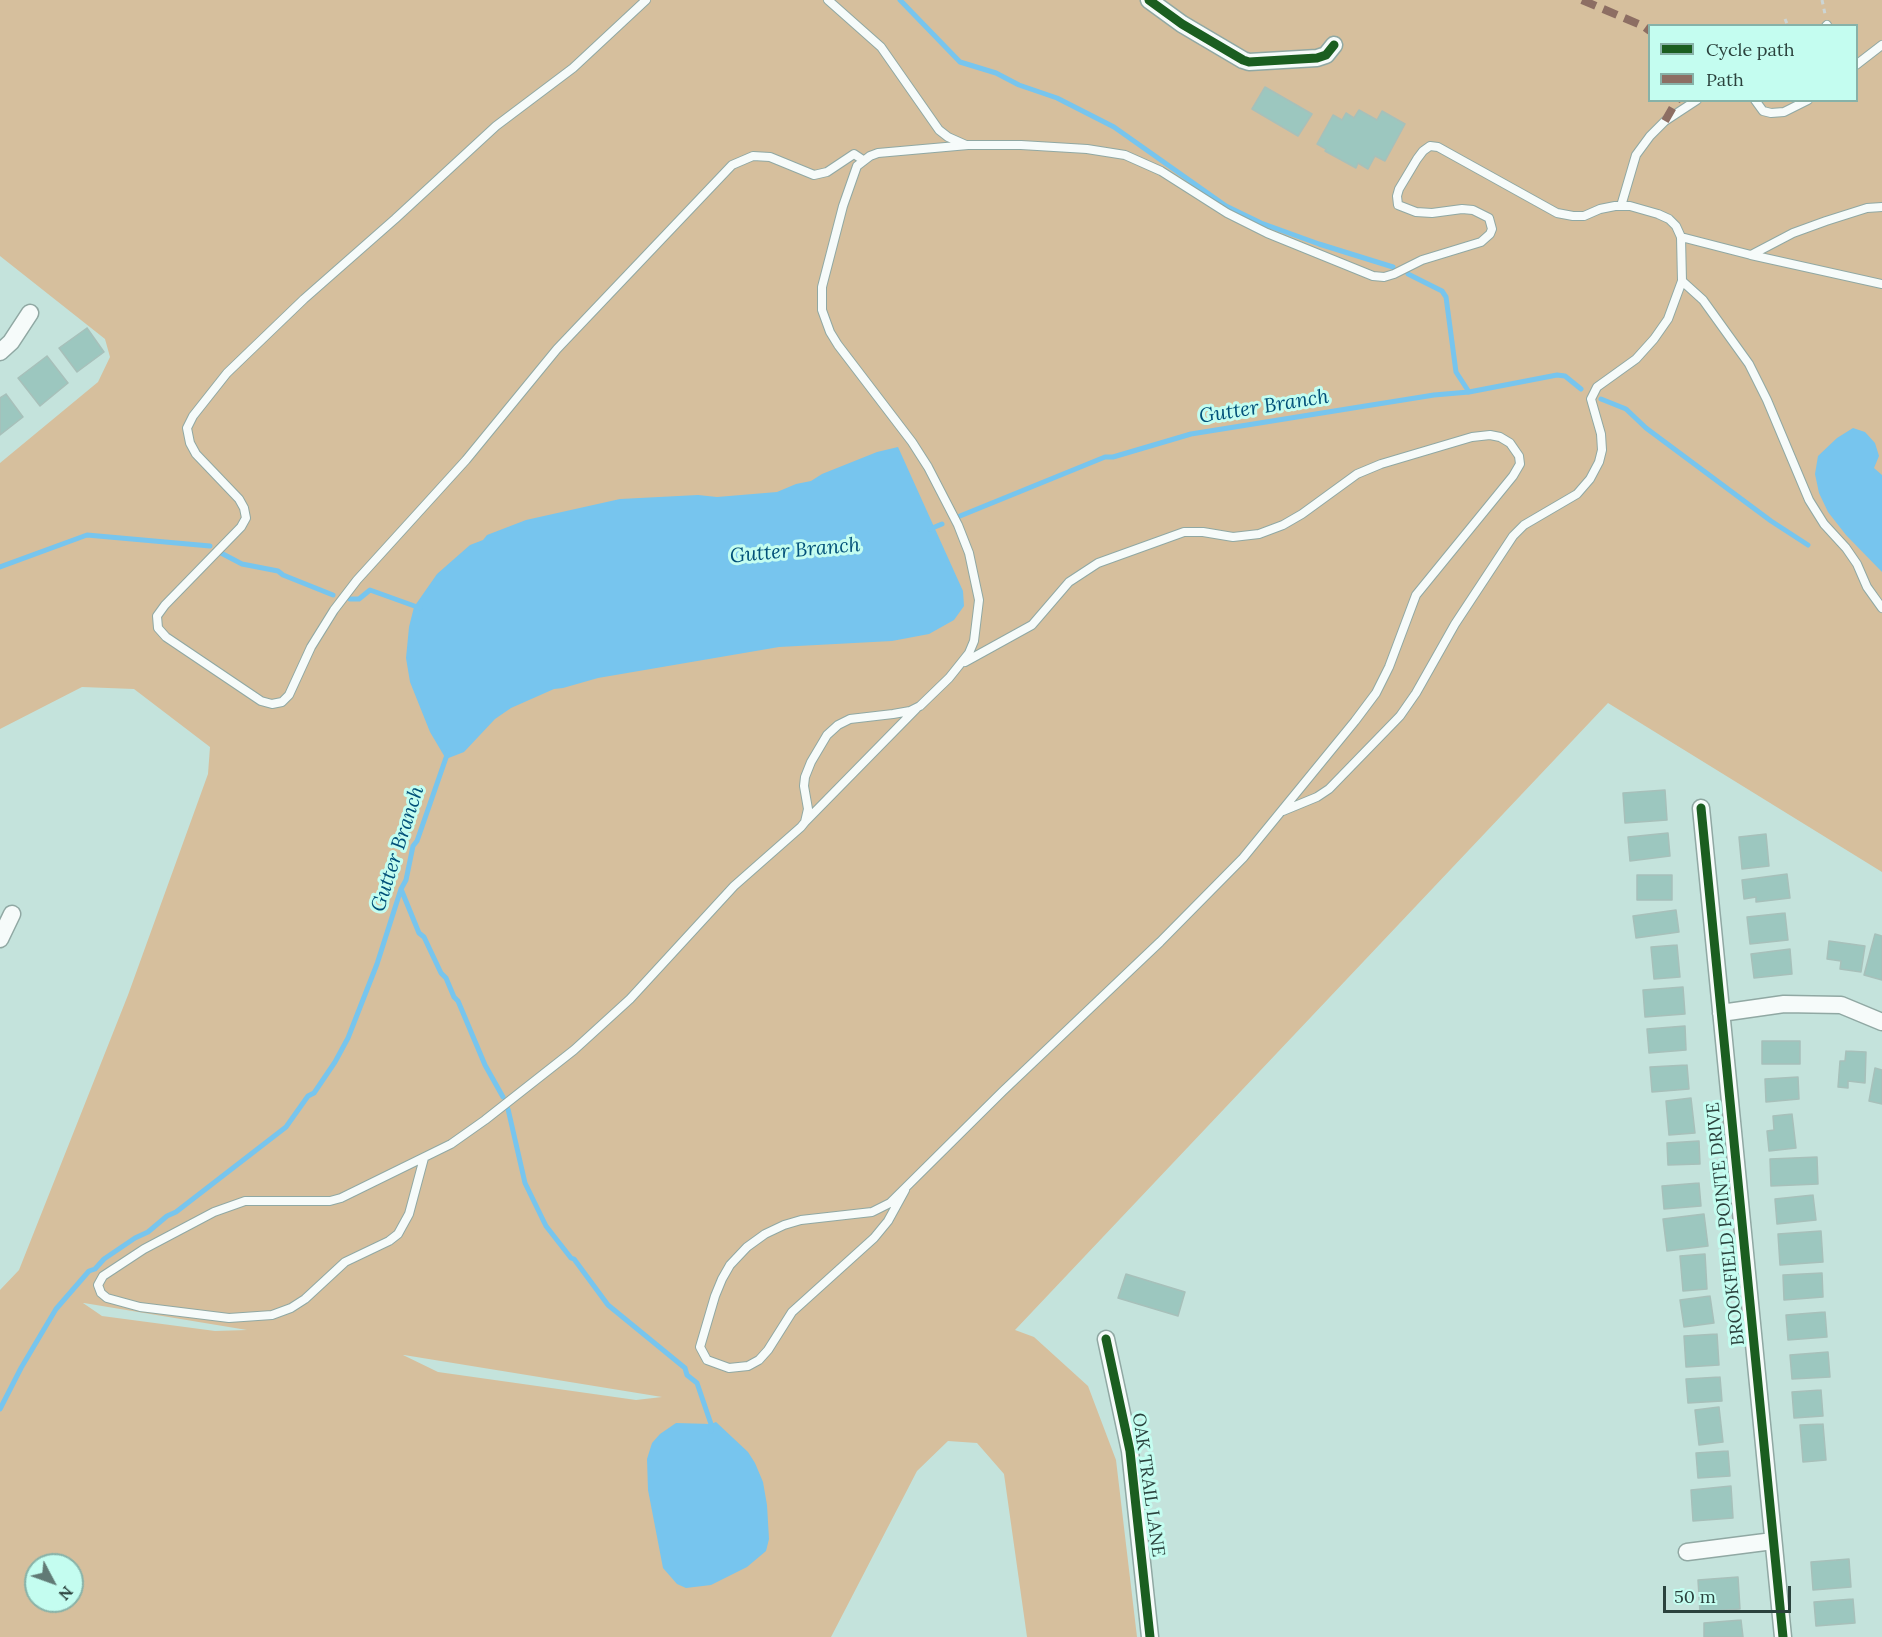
<!DOCTYPE html>
<style>
body{margin:0}
#map{position:relative;width:1882px;height:1637px;overflow:hidden;background:#c4e3dc;font-family:Lora,serif}
canvas{display:block}
.legend{position:absolute;left:1648px;top:24px;width:210px;height:78px;box-sizing:border-box;background:#c4fdf0;border:2px solid #87b2a8;margin:0;padding:8px 10px;list-style:none;font-size:18px;color:#2b423d}
.legend li{display:flex;align-items:center;gap:12px;height:30px}
.legend b{width:30px;border:2px solid #87b2a8}
.north{position:absolute;left:24px;top:1553px;width:60px;height:60px;box-sizing:border-box;background:#c4fdf0;border:2px solid #87b2a8;border-radius:50%;rotate:131deg;font-size:16px;font-weight:700;line-height:24px;text-align:center;color:#2b423d}
.north::after{content:'';display:block;margin:auto;width:21px;height:27px;background:#617a75;clip-path:polygon(50% 0,100% 100%,50% 72%,0 100%)}
.scale{position:absolute;left:1663px;top:1586px;width:128px;height:27px;box-sizing:border-box;border:3px solid #2b423d;border-top:0;padding-left:8px;font-size:18px;line-height:21px;white-space:nowrap;color:#2b423d;-webkit-text-stroke:4px #c4fdf0;paint-order:stroke}
</style>
<div id="map">
<canvas width="1882" height="1637"></canvas>
<ul class="legend">
<li><b style="height:8px;background:#1b5e20"></b>Cycle path</li>
<li><b style="height:8px;background:#8d6e63"></b>Path</li>
</ul>
<div class="north">N</div>
<div class="scale">50 m</div>
</div>
<script>
const ctx = document.querySelector('canvas').getContext('2d');
ctx.lineJoin = 'round';
function paint(path, color) {
  ctx.fillStyle = color;
  ctx.fill(path, 'evenodd');
}
function toPath(rows) {
  const path = new Path2D();
  for (const r of rows) {
    path.moveTo(r[0], r[1]);
    for (let i = 2; i < r.length; i += 2) path.lineTo(r[i], r[i + 1]);
  }
  return path;
}
function trace(path, color, width, dash) {
  ctx.strokeStyle = color;
  ctx.lineWidth = width;
  ctx.lineCap = dash ? 'butt' : 'round';
  ctx.setLineDash(dash || []);
  ctx.stroke(path);
}
function label(font, color, halo, rows, align = 'center') {
  ctx.font = font + ' Lora,serif';
  ctx.lineWidth = 6;
  ctx.setLineDash([]);
  ctx.textBaseline = 'middle';
  ctx.strokeStyle = halo;
  ctx.fillStyle = color;
  for (const [text, x, y, turn = 0] of rows) {
    ctx.save();
    ctx.translate(x, y);
    ctx.rotate((+turn || 0) * Math.PI / 180);
    ctx.textAlign = isNaN(turn) ? turn : align;
    if (halo) ctx.strokeText(text, 0, 0);
    ctx.fillText(text, 0, 0);
    ctx.restore();
  }
}
paint(toPath([
 [0,0,1882,0,1882,872,1608,703,1015,1330,1034,1337,1088,1386,1116,1460,1137,1637,1027,1637,1004,1474,977,1443,948,1441,917,1471,831,1637,0,1637,0,1290,19,1270,128,995,208,774,210,747,134,689,82,687,0,729,0,463,98,382,110,357,105,339,0,256],
 [1650,26,1856,26,1856,100,1650,100],
 [83,1303,84,1303,247,1330,215,1331,102,1316],
 [403,1355,404,1355,662,1397,636,1400,438,1372],
 [36,1565,72,1565,72,1601,36,1601]
]), '#d6bf9d');
paint(toPath([
 [1853,428,1865,432,1875,443,1879,456,1874,468,1882,475,1882,572,1846,535,1828,512,1819,493,1815,474,1818,456,1837,438],
 [898,447,963,591,964,606,954,620,929,634,892,641,779,647,598,678,563,688,554,689,511,708,495,719,464,752,446,759,430,732,410,682,406,658,409,627,414,607,437,574,470,545,483,540,487,535,526,520,620,499,698,495,717,497,777,492,796,484,811,481,822,474,877,452],
 [716,1422,748,1452,755,1463,763,1482,767,1505,769,1539,766,1551,747,1567,711,1585,686,1588,677,1584,663,1568,648,1490,647,1459,652,1443,660,1434,676,1423,711,1424]
]), '#77c5ee');
trace(toPath([
 [900,0,960,62,996,73,1019,85,1057,98,1114,127,1226,206,1261,223,1319,244,1393,267],
 [1408,274,1442,291,1446,297,1456,372,1469,392],
 [1601,399,1626,409,1646,428,1771,521,1808,545],
 [960,516,1105,457,1113,457,1191,434,1434,395,1469,392,1557,375,1565,376,1581,389],
 [930,529,942,524],
 [221,553,242,564,278,571,283,575,333,595],
 [0,567,87,535,210,546],
 [350,599,359,599,370,590,420,608],
 [401,889,419,933,424,937,441,973,446,978,454,997,458,1001,485,1065,503,1097],
 [508,1109,525,1183,546,1226,571,1258,574,1259,608,1305,685,1368,687,1375,697,1383,711,1424,711,1431],
 [0,1409,21,1368,56,1309,89,1271,95,1269,104,1259,135,1238,148,1232,167,1216,176,1212,286,1127,308,1096,314,1093,335,1062,348,1038,377,964,401,889,406,880,413,846,417,841,448,752]
]), '#77c5ee', 5);
const building = toPath([
 [1265,87,1312,114,1298,136,1252,109,1265,87],
 [1359,110,1377,120,1382,111,1405,124,1385,161,1375,156,1368,169,1358,163,1356,168,1325,151,1326,149,1317,144,1333,115,1342,120,1346,113,1354,118,1359,110],
 [87,328,104,352,77,372,59,348,87,328],
 [47,356,68,383,40,406,18,378,47,356],
 [6,394,23,417,0,435,0,398,6,394],
 [1665,790,1667,820,1625,823,1623,793,1665,790],
 [1668,833,1670,856,1630,861,1628,837,1668,833],
 [1766,834,1769,866,1742,869,1739,837,1766,834],
 [1787,874,1790,898,1756,902,1756,897,1744,899,1742,880,1787,874],
 [1637,875,1672,875,1672,900,1637,900,1637,875],
 [1676,910,1679,932,1636,938,1633,916,1676,910],
 [1785,913,1788,940,1750,944,1747,917,1785,913],
 [1875,934,1882,936,1882,980,1864,975,1875,934],
 [1829,941,1865,946,1861,972,1840,969,1841,961,1827,959,1829,941],
 [1677,945,1680,977,1654,979,1651,947,1677,945],
 [1790,949,1792,974,1754,978,1751,954,1790,949],
 [1683,987,1685,1014,1645,1017,1643,990,1683,987],
 [1685,1026,1686,1050,1649,1053,1647,1029,1685,1026],
 [1762,1041,1800,1041,1800,1064,1762,1064,1762,1041],
 [1846,1051,1866,1052,1865,1083,1848,1081,1848,1088,1838,1087,1840,1061,1845,1061,1846,1051],
 [1687,1065,1689,1089,1652,1092,1650,1067,1687,1065],
 [1875,1068,1882,1070,1882,1104,1869,1101,1875,1068],
 [1798,1077,1799,1099,1766,1102,1765,1079,1798,1077],
 [1691,1098,1695,1133,1669,1135,1666,1101,1691,1098],
 [1792,1114,1796,1148,1769,1151,1767,1131,1774,1130,1773,1116,1792,1114],
 [1699,1141,1700,1164,1668,1165,1667,1143,1699,1141],
 [1817,1157,1818,1184,1771,1186,1770,1159,1817,1157],
 [1699,1183,1701,1206,1664,1209,1662,1186,1699,1183],
 [1813,1195,1816,1220,1777,1224,1775,1199,1813,1195],
 [1704,1214,1708,1246,1667,1251,1663,1219,1704,1214],
 [1821,1231,1823,1262,1780,1265,1778,1234,1821,1231],
 [1705,1254,1707,1289,1683,1291,1680,1256,1705,1254],
 [1822,1273,1823,1297,1784,1300,1783,1275,1822,1273],
 [1126,1274,1185,1292,1178,1316,1118,1298,1126,1274],
 [1710,1296,1714,1323,1684,1327,1680,1300,1710,1296],
 [1825,1312,1827,1337,1788,1340,1786,1315,1825,1312],
 [1717,1334,1719,1365,1686,1367,1684,1336,1717,1334],
 [1828,1352,1830,1377,1792,1379,1790,1355,1828,1352],
 [1720,1377,1722,1401,1688,1403,1686,1379,1720,1377],
 [1821,1390,1823,1416,1794,1418,1792,1392,1821,1390],
 [1719,1407,1723,1442,1699,1445,1695,1410,1719,1407],
 [1823,1424,1826,1460,1803,1462,1800,1425,1823,1424],
 [1728,1451,1730,1476,1698,1478,1696,1453,1728,1451],
 [1731,1486,1733,1518,1693,1521,1691,1490,1731,1486],
 [1849,1559,1851,1587,1813,1590,1811,1562,1849,1559],
 [1738,1577,1740,1609,1700,1612,1698,1580,1738,1577],
 [1853,1599,1855,1623,1816,1626,1814,1602,1853,1599],
 [1741,1620,1743,1637,1704,1637,1704,1623,1741,1620]
]);
paint(building, '#9cc7bf');
trace(building, '#a7c0ba', 1.5);
const service = toPath([
 [646,0,573,68,496,126,395,219,304,299,227,373,193,416,187,428,190,443,196,454,239,499,244,508,246,518,241,527,165,605,157,616,158,628,166,637,261,701,272,704,282,702,289,695,311,647,334,610,357,580,466,460,557,349,732,165,753,156,770,157,814,175,827,172,854,154,863,160],
 [828,0,881,47,939,130,948,137,966,145],
 [1826,26,1827,25],
 [1856,65,1882,45],
 [1755,100,1763,111,1771,113,1784,112,1808,100],
 [1621,206,1636,155,1650,136,1665,121,1697,100],
 [1681,237,1751,255,1793,233,1826,221,1867,208,1882,207],
 [1751,255,1882,284],
 [1682,281,1703,300,1749,364,1767,400,1809,500,1824,524,1846,548,1857,564,1867,587,1882,608],
 [805,822,916,709],
 [424,1158,409,1214,398,1234,389,1241,345,1262,305,1299,291,1308,272,1315,229,1318,140,1307,107,1298,101,1293,98,1285,103,1276,144,1249,214,1212,245,1201,330,1201,341,1198,451,1144,485,1120,574,1050,630,999,734,886,801,827,805,822,808,809,804,786,805,777,811,762,827,735,838,725,850,719,893,714,910,711,920,706,949,678,969,653,974,641,979,600,969,553,958,525,928,467,912,442,838,345,830,332,822,310,822,287,843,206,857,166,870,156,878,153,968,145,1021,145,1087,149,1125,155,1161,171,1227,213,1267,233,1373,276,1384,277,1394,274,1422,260,1481,242,1490,234,1492,229,1489,218,1473,210,1462,209,1432,213,1416,212,1398,205,1397,196,1399,189,1417,159,1423,151,1430,146,1438,147,1557,213,1573,216,1584,216,1600,209,1615,206,1630,206,1658,214,1669,219,1676,226,1681,237,1682,281,1668,319,1654,339,1636,359,1597,387,1591,399,1601,434,1602,450,1599,462,1590,479,1577,494,1524,525,1513,536,1455,624,1416,693,1400,716,1329,789,1317,797,1283,811],
 [905,1190,888,1221,874,1238,792,1312,768,1350,759,1360,748,1366,729,1368,707,1360,700,1347,715,1296,722,1279,730,1265,747,1247,765,1234,784,1225,801,1220,872,1212,890,1203,1003,1091,1160,942,1243,858,1355,721,1376,693,1389,667,1416,595,1513,476,1520,464,1519,456,1510,443,1500,437,1490,435,1472,437,1381,464,1357,474,1302,514,1283,525,1259,534,1233,537,1203,532,1184,532,1098,563,1069,582,1032,625,965,662]
]);
const minor = toPath([
 [1149,0,1182,24,1243,60,1249,62,1317,58,1326,55,1334,45],
 [0,352,11,342,30,313],
 [1701,808,1783,1637],
 [0,939,12,914],
 [1721,1013,1784,1004,1841,1005,1882,1022],
 [1106,1339,1130,1451,1150,1637],
 [1687,1552,1773,1541]
]);
trace(service, '#90a8a3', 10);
trace(minor, '#90a8a3', 19);
trace(toPath([
 [1822,0,1825,14],
 [1785,19,1788,26]
]), '#ccd5d4', 3, [4.5, 4.5]);
trace(service, '#f6fbfa', 8);
trace(minor, '#f6fbfa', 16);
trace(toPath([
 [1582,0,1643,26,1650,31],
 [1665,121,1677,100]
]), '#8d6e63', 8, [15, 8]);
trace(toPath([
 [1149,0,1182,24,1243,60,1249,62,1317,58,1326,55,1334,45],
 [1701,808,1783,1637],
 [1106,1339,1130,1451,1150,1637]
]), '#1b5e20', 9);
label('18px', '#2b423d', '#c4fdf0', [
 ["BROOKFIELD POINTE DRIVE",1726,1224,-96],
 ["OAK TRAIL LANE",1148,1485,82]
]);
label('italic 20px', '#005079', '#c4fdf0', [
 ["Gutter Branch",1264,407,-9],
 ["Gutter Branch",795,551,-5],
 ["Gutter Branch",398,849,-72]
]);
</script>
